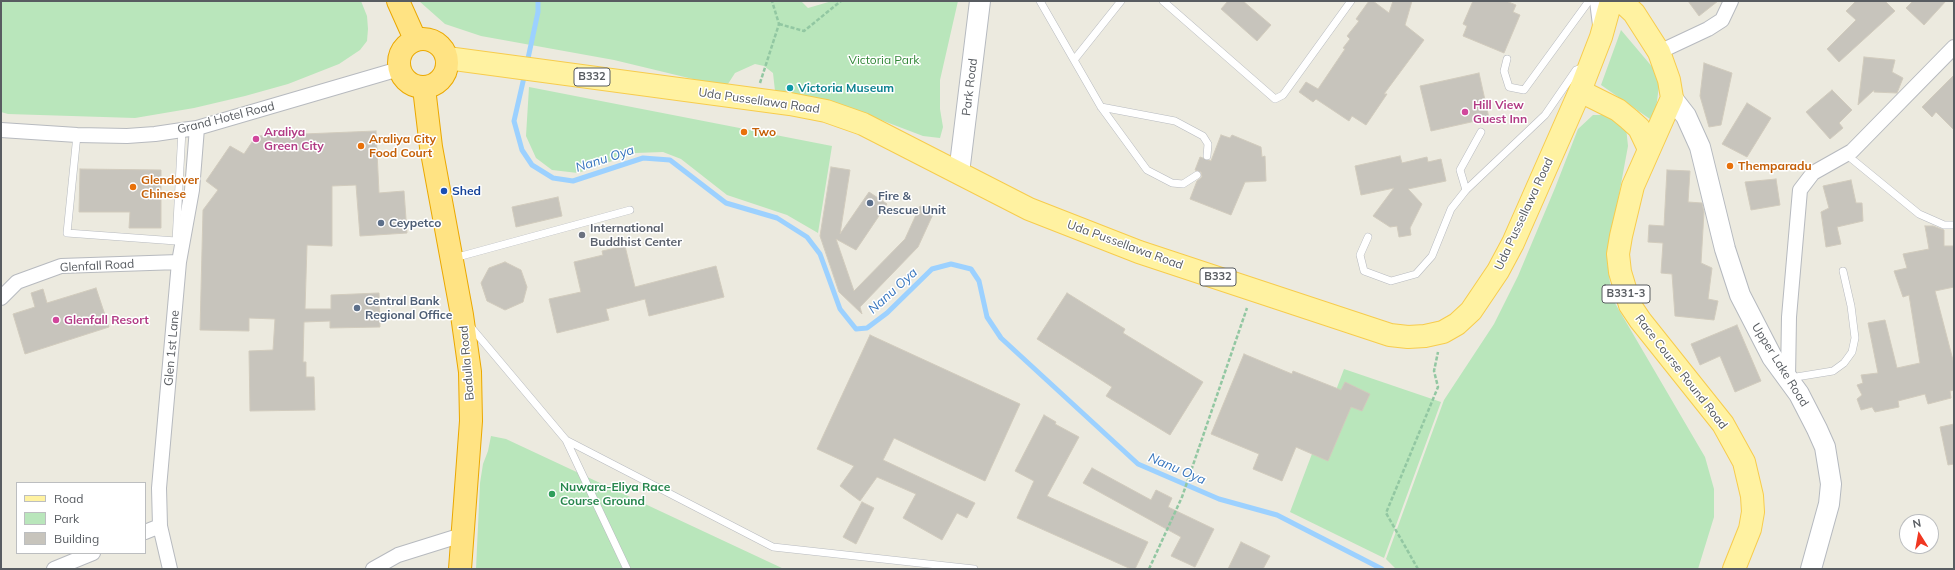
<!DOCTYPE html>
<style>
body{margin:0}
#map{position:relative;width:1955px;height:570px;overflow:hidden;background:#eceadf;font-family:Mulish,sans-serif}
canvas{display:block}
.frame{position:absolute;inset:0;border:2px solid #585c61;pointer-events:none}
.legend{position:absolute;left:16px;top:482px;width:130px;height:72px;box-sizing:border-box;background:#fff;border:1px solid #bcbec0;margin:0;padding:5px 7px;list-style:none;font-size:12px;color:#585c61}
.legend li{display:flex;align-items:center;gap:8px;height:20px}
.legend b{width:20px;border:1px solid #bcbec0}
.north{position:absolute;left:1899px;top:514px;width:40px;height:40px;box-sizing:border-box;background:#fff;border:1px solid #bcbec0;border-radius:50%;rotate:349deg;font-size:11px;font-weight:700;line-height:16px;text-align:center;color:#585c61}
.north::after{content:'';display:block;margin:auto;width:14px;height:18px;background:#f03721;clip-path:polygon(50% 0,100% 100%,50% 72%,0 100%)}
</style>
<div id="map">
<canvas width="1955" height="570"></canvas>
<div class="frame"></div>
<ul class="legend">
<li><b style="height:5px;background:#fff2a1"></b>Road</li>
<li><b style="height:11px;background:#b9e6bb"></b>Park</li>
<li><b style="height:11px;background:#c7c4bc"></b>Building</li>
</ul>
<div class="north">N</div>
</div>
<script>
const ctx = document.querySelector('canvas').getContext('2d');
ctx.lineJoin = 'round';
function paint(path, color) {
  ctx.fillStyle = color;
  ctx.fill(path, 'evenodd');
}
function toPath(rows) {
  const path = new Path2D();
  for (const r of rows) {
    if (r.length === 3) {
      path.moveTo(r[0] + r[2], r[1]);
      path.arc(r[0], r[1], r[2], 0, 2 * Math.PI);
      continue;
    }
    path.moveTo(r[0], r[1]);
    for (let i = 2; i < r.length; i += 2) path.lineTo(r[i], r[i + 1]);
  }
  return path;
}
function trace(path, color, width, dash) {
  ctx.strokeStyle = color;
  ctx.lineWidth = width;
  ctx.lineCap = dash ? 'butt' : 'round';
  ctx.setLineDash(dash || []);
  ctx.stroke(path);
}
function label(font, color, halo, rows, align = 'center') {
  ctx.font = font + ' Mulish,sans-serif';
  ctx.lineWidth = 3;
  ctx.setLineDash([]);
  ctx.textBaseline = 'middle';
  ctx.strokeStyle = halo;
  ctx.fillStyle = color;
  for (const [text, x, y, turn = 0] of rows) {
    ctx.save();
    ctx.translate(x, y);
    ctx.rotate((+turn || 0) * Math.PI / 180);
    ctx.textAlign = isNaN(turn) ? turn : align;
    if (halo) ctx.strokeText(text, 0, 0);
    ctx.fillText(text, 0, 0);
    ctx.restore();
  }
}
paint(toPath([
 [1,1,361,1,367,16,368,29,367,41,360,50,339,64,288,84,245,96,194,108,135,118,8,114,1,112],
 [419,1,801,1,808,8,832,1,958,1,940,80,940,109,943,127,940,138,923,136,873,117,775,91,773,73,764,66,755,64,735,73,726,87,614,60,481,36,445,24],
 [1621,30,1654,69,1659,86,1656,109,1650,119,1601,85],
 [529,87,832,146,818,233,787,215,727,195,681,159,663,152,635,153,578,173,552,170,536,158,526,136],
 [1593,115,1612,115,1626,127,1628,146,1607,260,1612,298,1705,457,1714,489,1714,517,1698,569,1396,569,1386,559,1444,400,1494,324,1518,276,1555,188,1578,129],
 [1344,369,1441,402,1384,558,1290,512],
 [491,436,506,439,784,569,476,569,480,483,483,464,488,451]
]), '#b9e6bb');
trace(toPath([
 [527,63,538,12,538,1],
 [525,73,514,121,522,150,532,165,553,178,573,181,643,158,670,160,726,203,777,218,807,237,820,254,840,309,856,329,867,328,887,313,932,269,951,264,971,269,979,281,987,317,1001,338,1138,464,1219,499,1277,515,1382,569]
]), '#9cd1ff', 5);
const building = toPath([
 [1228,1,1243,1,1271,25,1257,41,1221,9,1228,1],
 [1369,1,1373,1,1389,13,1393,1,1412,1,1405,25,1424,40,1384,94,1387,94,1366,125,1352,116,1349,121,1316,99,1313,102,1299,92,1306,82,1318,89,1345,49,1343,48,1350,39,1347,36,1359,21,1356,19,1369,1],
 [1473,1,1506,1,1516,5,1513,12,1520,15,1504,53,1463,36,1467,26,1463,24,1473,1],
 [1688,1,1718,1,1699,16,1688,1],
 [1856,1,1885,1,1895,11,1839,62,1827,49,1856,20,1846,11,1856,1],
 [1913,1,1946,1,1924,25,1906,8,1913,1],
 [1864,57,1895,60,1892,72,1903,78,1897,93,1874,92,1874,90,1858,105,1864,57],
 [1704,63,1732,73,1721,125,1709,127,1700,96,1704,63],
 [1479,73,1489,118,1431,131,1420,86,1479,73],
 [1954,75,1954,130,1936,112,1932,117,1922,107,1954,75],
 [1832,90,1852,110,1839,123,1843,128,1830,139,1806,112,1832,90],
 [1747,103,1771,118,1747,157,1722,144,1747,103],
 [376,131,379,193,404,191,407,233,360,236,356,185,332,186,332,246,307,245,305,309,331,309,331,295,379,293,380,327,330,328,330,321,304,322,303,362,306,362,306,377,314,377,315,410,250,411,249,351,273,350,275,319,249,318,249,331,200,330,203,210,218,190,206,181,230,146,244,154,256,136,376,131],
 [1221,135,1230,138,1232,135,1261,147,1262,157,1265,156,1266,181,1245,182,1231,215,1190,199,1197,181,1202,177,1201,172,1195,170,1200,157,1211,161,1221,135],
 [1400,156,1402,163,1427,157,1428,162,1441,159,1446,181,1408,189,1422,204,1410,228,1411,235,1399,237,1397,226,1390,227,1373,216,1394,188,1361,195,1355,166,1400,156],
 [831,167,850,170,840,234,869,192,887,204,856,250,836,239,854,291,905,239,920,206,934,212,918,247,860,307,862,314,839,292,820,236,831,167],
 [80,169,161,170,161,228,129,228,130,212,79,212,80,169],
 [1667,170,1690,171,1688,202,1702,203,1704,212,1701,263,1712,268,1708,299,1718,301,1714,320,1675,316,1672,274,1661,273,1663,243,1648,242,1649,225,1664,226,1667,170],
 [1776,179,1780,205,1751,210,1745,182,1776,179],
 [1851,180,1856,203,1862,203,1863,221,1837,227,1841,244,1826,247,1821,212,1829,208,1823,186,1851,180],
 [558,197,562,216,516,227,512,207,558,197],
 [1925,226,1933,226,1944,230,1944,246,1954,246,1954,287,1935,291,1954,364,1954,390,1950,391,1951,398,1928,404,1925,394,1898,401,1899,407,1875,412,1872,407,1861,410,1857,399,1862,395,1857,385,1863,383,1861,375,1878,373,1868,323,1885,320,1897,368,1920,363,1909,295,1903,297,1894,271,1907,268,1903,254,1929,249,1925,226],
 [625,246,635,287,716,266,724,297,649,316,645,299,606,309,609,320,557,333,549,299,581,292,574,262,603,255,602,251,625,246],
 [505,262,521,270,527,287,523,302,505,310,487,301,481,283,489,268,505,262],
 [96,288,109,327,25,354,13,314,35,307,31,293,43,289,47,303,96,288],
 [1067,293,1125,329,1123,333,1203,382,1170,435,1106,396,1112,387,1037,339,1067,293],
 [1737,325,1761,381,1735,392,1720,356,1700,365,1691,344,1737,325],
 [870,335,1020,404,985,481,894,438,883,460,975,503,967,518,957,513,942,540,903,518,916,494,877,477,860,501,840,486,854,466,817,449,870,335],
 [1244,354,1292,374,1293,371,1341,390,1345,382,1370,394,1362,411,1351,407,1328,461,1296,447,1282,481,1253,469,1259,454,1211,434,1244,354],
 [1044,415,1056,422,1055,424,1079,437,1047,496,1148,542,1135,569,1131,569,1017,518,1034,481,1015,471,1044,415],
 [1954,424,1954,464,1948,465,1940,427,1954,424],
 [1092,468,1151,500,1156,490,1172,498,1168,507,1214,529,1195,567,1171,556,1181,537,1083,483,1092,468],
 [862,502,874,508,856,544,843,537,862,502],
 [1241,542,1270,556,1263,569,1228,569,1241,542]
]);
paint(building, '#c7c4bc');
trace(building, '#d1cbbd', 1);
const lane = toPath([
 [1040,1,1101,107,1147,170,1172,183,1183,184,1197,175],
 [1163,1,1275,99,1283,95,1351,1],
 [1507,59,1504,71,1509,87,1524,90,1589,1],
 [1074,60,1121,1],
 [1101,107,1175,121,1203,136,1208,144,1207,156],
 [77,135,67,233,176,241,182,130],
 [1847,155,1919,214,1944,225,1954,225],
 [1466,190,1460,170,1481,132],
 [1368,237,1360,255,1364,271,1391,281,1416,274,1432,256,1451,209,1466,190,1545,115,1576,70,1584,67],
 [454,258,630,210],
 [470,326,566,440,773,547,974,569],
 [1790,378,1833,371,1844,363,1852,352,1855,338,1851,306,1843,271],
 [566,440,627,569]
]);
const street = toPath([
 [1597,1,1600,25],
 [1659,52,1708,29,1722,20,1731,1],
 [1,130,77,135,127,136,155,134,182,130,197,128,399,69],
 [1,298,17,282,61,266,179,262],
 [1788,378,1789,317,1800,190,1813,173,1852,151,1954,47],
 [145,532,160,526],
 [54,569,93,553],
 [170,569,160,526,159,488,179,262,192,190,197,128],
 [373,569,398,555,462,535]
]);
const secondary = toPath([
 [1672,98,1686,116,1700,147,1725,249,1740,295,1772,357,1799,394,1817,429,1825,447,1831,484,1829,504,1811,569],
 [959,173,980,1]
]);
const primary = toPath([
 [1621,1,1634,13,1659,52,1669,80,1672,98,1633,186,1621,236,1618,254,1620,272,1630,305,1640,320,1723,424,1744,462,1752,496,1753,512,1750,529,1734,569],
 [447,58,790,104,826,111,863,124,1029,209,1139,252,1390,335,1408,337,1425,336,1443,332,1457,324,1471,311,1498,271,1513,243,1580,91,1601,37,1611,1],
 [1580,91,1618,110,1629,119,1639,128,1649,149]
]);
const highway = toPath([
 [398,1,415,39],
 [423,63,24],
 [424,88,431,147,462,315,470,372,471,421,460,569]
]);
trace(lane, '#b7babf', 8);
trace(street, '#b7babf', 16);
trace(secondary, '#b5b9bf', 22);
trace(primary, '#f7cc4d', 24);
trace(highway, '#eba800', 24);
trace(toPath([
 [779,24,804,31,841,1],
 [760,83,779,24,772,1],
 [1149,569,1182,497,1247,308],
 [1418,569,1386,513,1438,387,1434,371,1438,352]
]), '#92c7a2', 2.5, [4, 2]);
trace(lane, '#fff', 7);
trace(street, '#fff', 14);
trace(secondary, '#fff', 20);
trace(primary, '#fff2a1', 22);
trace(highway, '#ffe383', 22);
for (const [x, y, r, color] of [
 [790,88,4,"#0f9aa8"],
 [1465,112,4,"#d1479c"],
 [744,132,4,"#e8710a"],
 [256,139,4,"#d1479c"],
 [361,146,4,"#e8710a"],
 [1730,166,4,"#e8710a"],
 [133,187,4,"#e8710a"],
 [444,191,4,"#1a4fb4"],
 [870,203,4,"#5c6f8a"],
 [381,223,4,"#5c6f8a"],
 [582,235,4,"#6b7280"],
 [357,308,4,"#5c6f8a"],
 [56,320,4,"#d1479c"],
 [552,494,4,"#2e9e5b"]
]) {
  const dot = new Path2D();
  dot.arc(x, y, r, 0, 2 * Math.PI);
  ctx.fillStyle = color;
  ctx.fill(dot);
  trace(dot, '#fff', 1.5);
}
for (const [x, y, w] of [
 [592,77,36],
 [1218,277,36],
 [1626,294,48]
]) {
  const box = new Path2D();
  box.roundRect(x - w / 2, y - 9, w, 18, 3);
  ctx.fillStyle = '#fff';
  ctx.fill(box);
  trace(box, '#585c61', 1);
}
label('bold 11px', '#585c61', null, [
 ["B332",592,77],
 ["B332",1218,277],
 ["B331-3",1626,294]
]);
label('12px', '#318737', '#fff', [
 ["Victoria Park",884,60]
]);
label('12px', '#585c61', '#fff', [
 ["Park Road",970,87,-83],
 ["Uda Pussellawa Road",759,101,8],
 ["Grand Hotel Road",226,118,-14],
 ["Uda Pussellawa Road",1524,214,-65],
 ["Uda Pussellawa Road",1125,245,20],
 ["Glenfall Road",97,266,-3],
 ["Glen 1st Lane",172,348,-85],
 ["Badulla Road",467,363,-95],
 ["Upper Lake Road",1780,365,58],
 ["Race Course Round Road",1681,372,52]
]);
label('bold 12px', '#0d838f', '#fff', [
 ["Victoria Museum",798,88]
], 'left');
label('bold 12px', '#b23c85', '#fff', [
 ["Hill View",1473,105],
 ["Guest Inn",1473,119],
 ["Araliya",264,132],
 ["Green City",264,146],
 ["Glenfall Resort",64,320]
], 'left');
label('bold 12px', '#c56008', '#fff', [
 ["Two",752,132],
 ["Araliya City",369,139],
 ["Food Court",369,153],
 ["Themparadu",1738,166],
 ["Glendover",141,180],
 ["Chinese",141,194]
], 'left');
label('bold 12px', '#164399', '#fff', [
 ["Shed",452,191]
], 'left');
label('bold 12px', '#4e5e75', '#fff', [
 ["Fire &",878,196],
 ["Rescue Unit",878,210],
 ["Ceypetco",389,223],
 ["Central Bank",365,301],
 ["Regional Office",365,315]
], 'left');
label('bold 12px', '#5b616d', '#fff', [
 ["International",590,228],
 ["Buddhist Center",590,242]
], 'left');
label('bold 12px', '#27864d', '#fff', [
 ["Nuwara-Eliya Race",560,487],
 ["Course Ground",560,501]
], 'left');
label('italic 13px', '#3876be', '#fff', [
 ["Nanu Oya",605,159,-18],
 ["Nanu Oya",893,291,-42],
 ["Nanu Oya",1177,469,23]
]);
</script>
